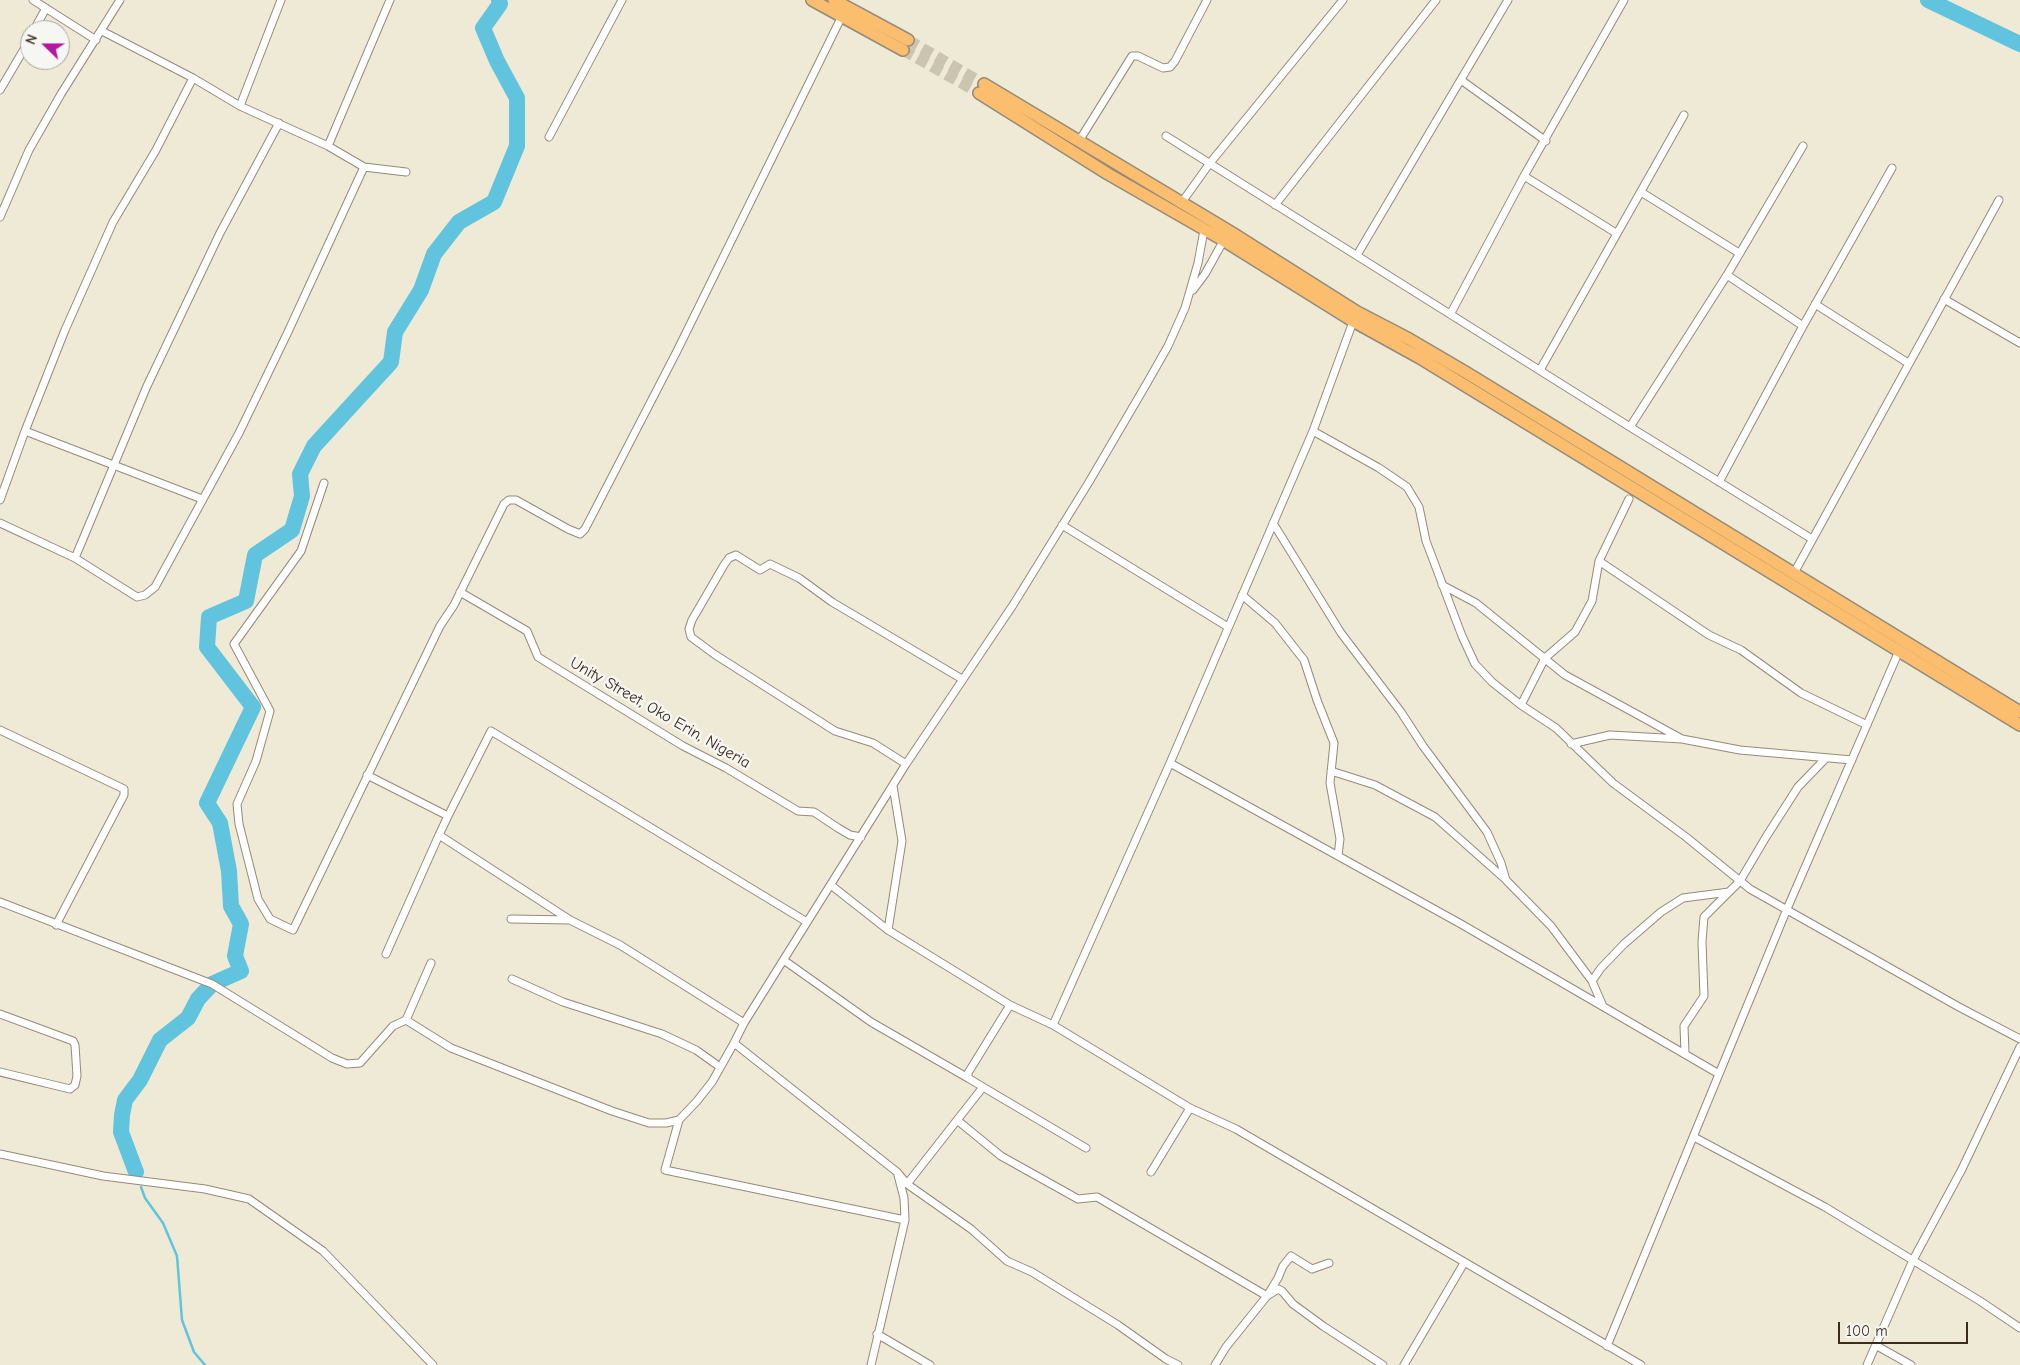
<!DOCTYPE html>
<style>
body{margin:0}
#map{position:relative;width:2020px;height:1365px;overflow:hidden;background:#efead5;font-family:"Comic Neue",sans-serif}
canvas{display:block}
.north{position:absolute;left:20px;top:20px;width:50px;height:50px;box-sizing:border-box;background:#f6f6f2;border:1px solid #aba49d;border-radius:50%;rotate:292deg;font-size:14px;font-weight:700;line-height:20px;text-align:center;color:#3b2a1e}
.north::after{content:'';display:block;margin:auto;width:18px;height:22px;background:#b5179e;clip-path:polygon(50% 0,100% 100%,50% 72%,0 100%)}
.scale{position:absolute;left:1838px;top:1322px;width:130px;height:22px;box-sizing:border-box;border:2px solid #3b2a1e;border-top:0;padding-left:6px;font-size:15px;line-height:18px;white-space:nowrap;color:#3b2a1e;-webkit-text-stroke:4px #f6f6f2;paint-order:stroke}
</style>
<div id="map">
<canvas width="2020" height="1365"></canvas>
<div class="north">N</div>
<div class="scale">100 m</div>
</div>
<script>
const ctx = document.querySelector('canvas').getContext('2d');
ctx.lineJoin = 'round';
function toPath(rows) {
  const path = new Path2D();
  for (const r of rows) {
    path.moveTo(r[0], r[1]);
    for (let i = 2; i < r.length; i += 2) path.lineTo(r[i], r[i + 1]);
  }
  return path;
}
function trace(path, color, width, dash) {
  ctx.strokeStyle = color;
  ctx.lineWidth = width;
  ctx.lineCap = dash ? 'butt' : 'round';
  ctx.setLineDash(dash || []);
  ctx.stroke(path);
}
function label(font, color, halo, rows, align = 'center') {
  ctx.font = font + ' "Comic Neue",sans-serif';
  ctx.lineWidth = 5;
  ctx.setLineDash([]);
  ctx.textBaseline = 'middle';
  ctx.strokeStyle = halo;
  ctx.fillStyle = color;
  for (const [text, x, y, turn = 0] of rows) {
    ctx.save();
    ctx.translate(x, y);
    ctx.rotate((+turn || 0) * Math.PI / 180);
    ctx.textAlign = isNaN(turn) ? turn : align;
    if (halo) ctx.strokeText(text, 0, 0);
    ctx.fillText(text, 0, 0);
    ctx.restore();
  }
}
trace(toPath([
 [141,1187,145,1198,163,1223,177,1256,182,1320,194,1352,205,1365]
]), '#60c4de', 2.5);
trace(toPath([
 [1928,0,2020,44],
 [136,1172,121,1132,122,1115,125,1100,140,1080,160,1040,188,1018,198,999,212,984,241,971,235,956,241,924,231,906,229,871,220,823,207,803,253,707,207,647,209,617,246,601,255,555,292,530,302,496,300,474,314,446,391,362,395,332,421,290,434,254,459,222,494,202,517,146,517,98,497,61,483,28,500,4,499,0]
]), '#60c4de', 16);
trace(toPath([
 [908,40,984,84],
 [903,50,979,93]
]), '#cbc4b0', 11, [11, 5.5]);
const minor = toPath([
 [33,0,96,40],
 [34,30,46,8],
 [102,31,193,78,240,106,328,146,364,167,406,172],
 [1461,80,1546,141],
 [0,90,30,39],
 [240,106,281,0],
 [1166,136,1630,427,1812,539],
 [549,137,622,0],
 [1079,141,1132,56,1138,56,1163,68,1170,67,1175,61,1207,0],
 [328,146,390,0],
 [1524,176,1616,233],
 [1641,192,1739,253],
 [1182,202,1210,163,1343,0],
 [1275,205,1436,0],
 [0,217,29,150,61,94,120,0],
 [1357,255,1508,0],
 [1727,275,1803,326],
 [1193,290,1205,274,1225,238],
 [1944,299,2020,343],
 [1815,304,1908,363],
 [1451,313,1524,176,1624,0],
 [1540,370,1684,115],
 [1630,427,1727,275,1803,146],
 [25,431,202,499],
 [1313,431,1379,468,1407,487,1419,507,1426,541,1462,636,1475,664,1492,682,1521,705,1556,728,1613,783,1686,837,1750,889,1959,1007,2020,1039],
 [1719,482,1803,326,1892,168],
 [324,483,301,551,234,644,270,711,256,761,237,804,239,824,258,899,270,919,293,930,440,626,454,605,504,504,509,500,516,500,568,529,580,534,585,529,677,351,843,14],
 [1629,499,1599,561,1709,635,1741,650,1801,693,1867,725],
 [0,500,25,431,65,330,113,222,156,150,193,78],
 [0,523,75,558,137,597,145,595,155,587,239,433,287,334,364,167],
 [1273,523,1341,633,1401,712,1423,746,1487,832,1501,863,1506,880,1551,926,1592,981],
 [1062,525,1228,627],
 [75,558,147,386,220,233,279,123],
 [1794,573,1999,200],
 [1442,585,1476,603,1565,675,1682,739],
 [460,592,527,631,538,657,683,746,726,768,798,811,814,812,838,828,850,835,861,837],
 [1242,595,1275,623,1304,660,1317,700,1334,743,1330,783,1340,839,1338,856],
 [1521,705,1545,658,1575,632,1592,601,1599,561],
 [0,730,124,789,124,795,56,925],
 [1571,744,1610,735,1682,739,1740,750,1852,760],
 [1170,763,1461,924,1719,1074],
 [906,764,873,743,835,731,714,654,691,637,689,629,692,620,724,565,729,558,736,555,760,570,770,564,799,578,832,602,962,679],
 [1331,771,1375,785,1435,817,1505,879],
 [367,775,448,816,439,835,570,920],
 [448,816,491,731,807,922],
 [832,886,888,930,1010,1005,1053,1025,1190,1108,1236,1129,1641,1365],
 [0,902,212,984,332,1058,347,1064,360,1063,393,1026,406,1020,451,1048,612,1111,649,1123,666,1123,679,1120,697,1101,712,1082,734,1043],
 [511,919,570,920,620,945,744,1023],
 [888,930,902,841,893,786],
 [386,954,439,835],
 [785,961,871,1022,968,1078],
 [512,979,563,1002,662,1034,696,1050,720,1067],
 [1602,1004,1592,981,1601,968,1624,944,1661,912,1683,898,1729,892],
 [0,1014,73,1041,75,1045,77,1076,75,1085,70,1089,0,1072],
 [406,1020,431,963],
 [1053,1025,1170,763,1313,431,1354,319],
 [1685,1054,1684,1026,1704,996,1702,942,1704,917,1740,881,1766,837,1798,787,1826,758],
 [983,1087,1086,1148],
 [679,1120,665,1170,905,1220],
 [957,1120,1001,1156,1078,1199,1097,1197,1267,1296,1278,1289,1282,1291,1293,1304,1323,1326,1383,1365],
 [1694,1137,1825,1207,1980,1301,2020,1328],
 [0,1154,103,1176,205,1189,249,1199,323,1251,433,1365],
 [1151,1172,1190,1108],
 [907,1184,983,1087,968,1078,968,1073,1010,1005],
 [877,1334,930,1365],
 [1607,1346,1787,909,1899,651],
 [1877,1346,1911,1365],
 [871,1365,905,1220,904,1198,898,1175],
 [1178,1365,1166,1359,1118,1325,1032,1272,1007,1261,971,1229,907,1184,897,1172,734,1043,744,1023,906,764,1013,605,1089,482,1147,383,1168,346,1185,308,1198,263,1204,230],
 [1215,1365,1226,1347,1267,1296,1278,1278,1283,1266,1291,1256,1312,1269,1329,1263],
 [1404,1365,1464,1263],
 [1867,1365,1913,1260,1962,1169,2020,1047]
]);
const primary = toPath([
 [812,0,903,50],
 [834,0,908,40],
 [984,84,1229,231,1357,312,1409,339,1467,373,2020,712],
 [979,93,1108,174,1223,240,1353,321,1420,358,2020,725]
]);
trace(minor, '#958a7a', 9);
trace(primary, '#958a7a', 14);
trace(minor, '#fff', 7);
trace(primary, '#fbbe6e', 11);
label('16px', '#3b2a1e', '#f6f6f2', [
 ["Unity Street, Oko Erin, Nigeria",660,713,30]
]);
</script>
